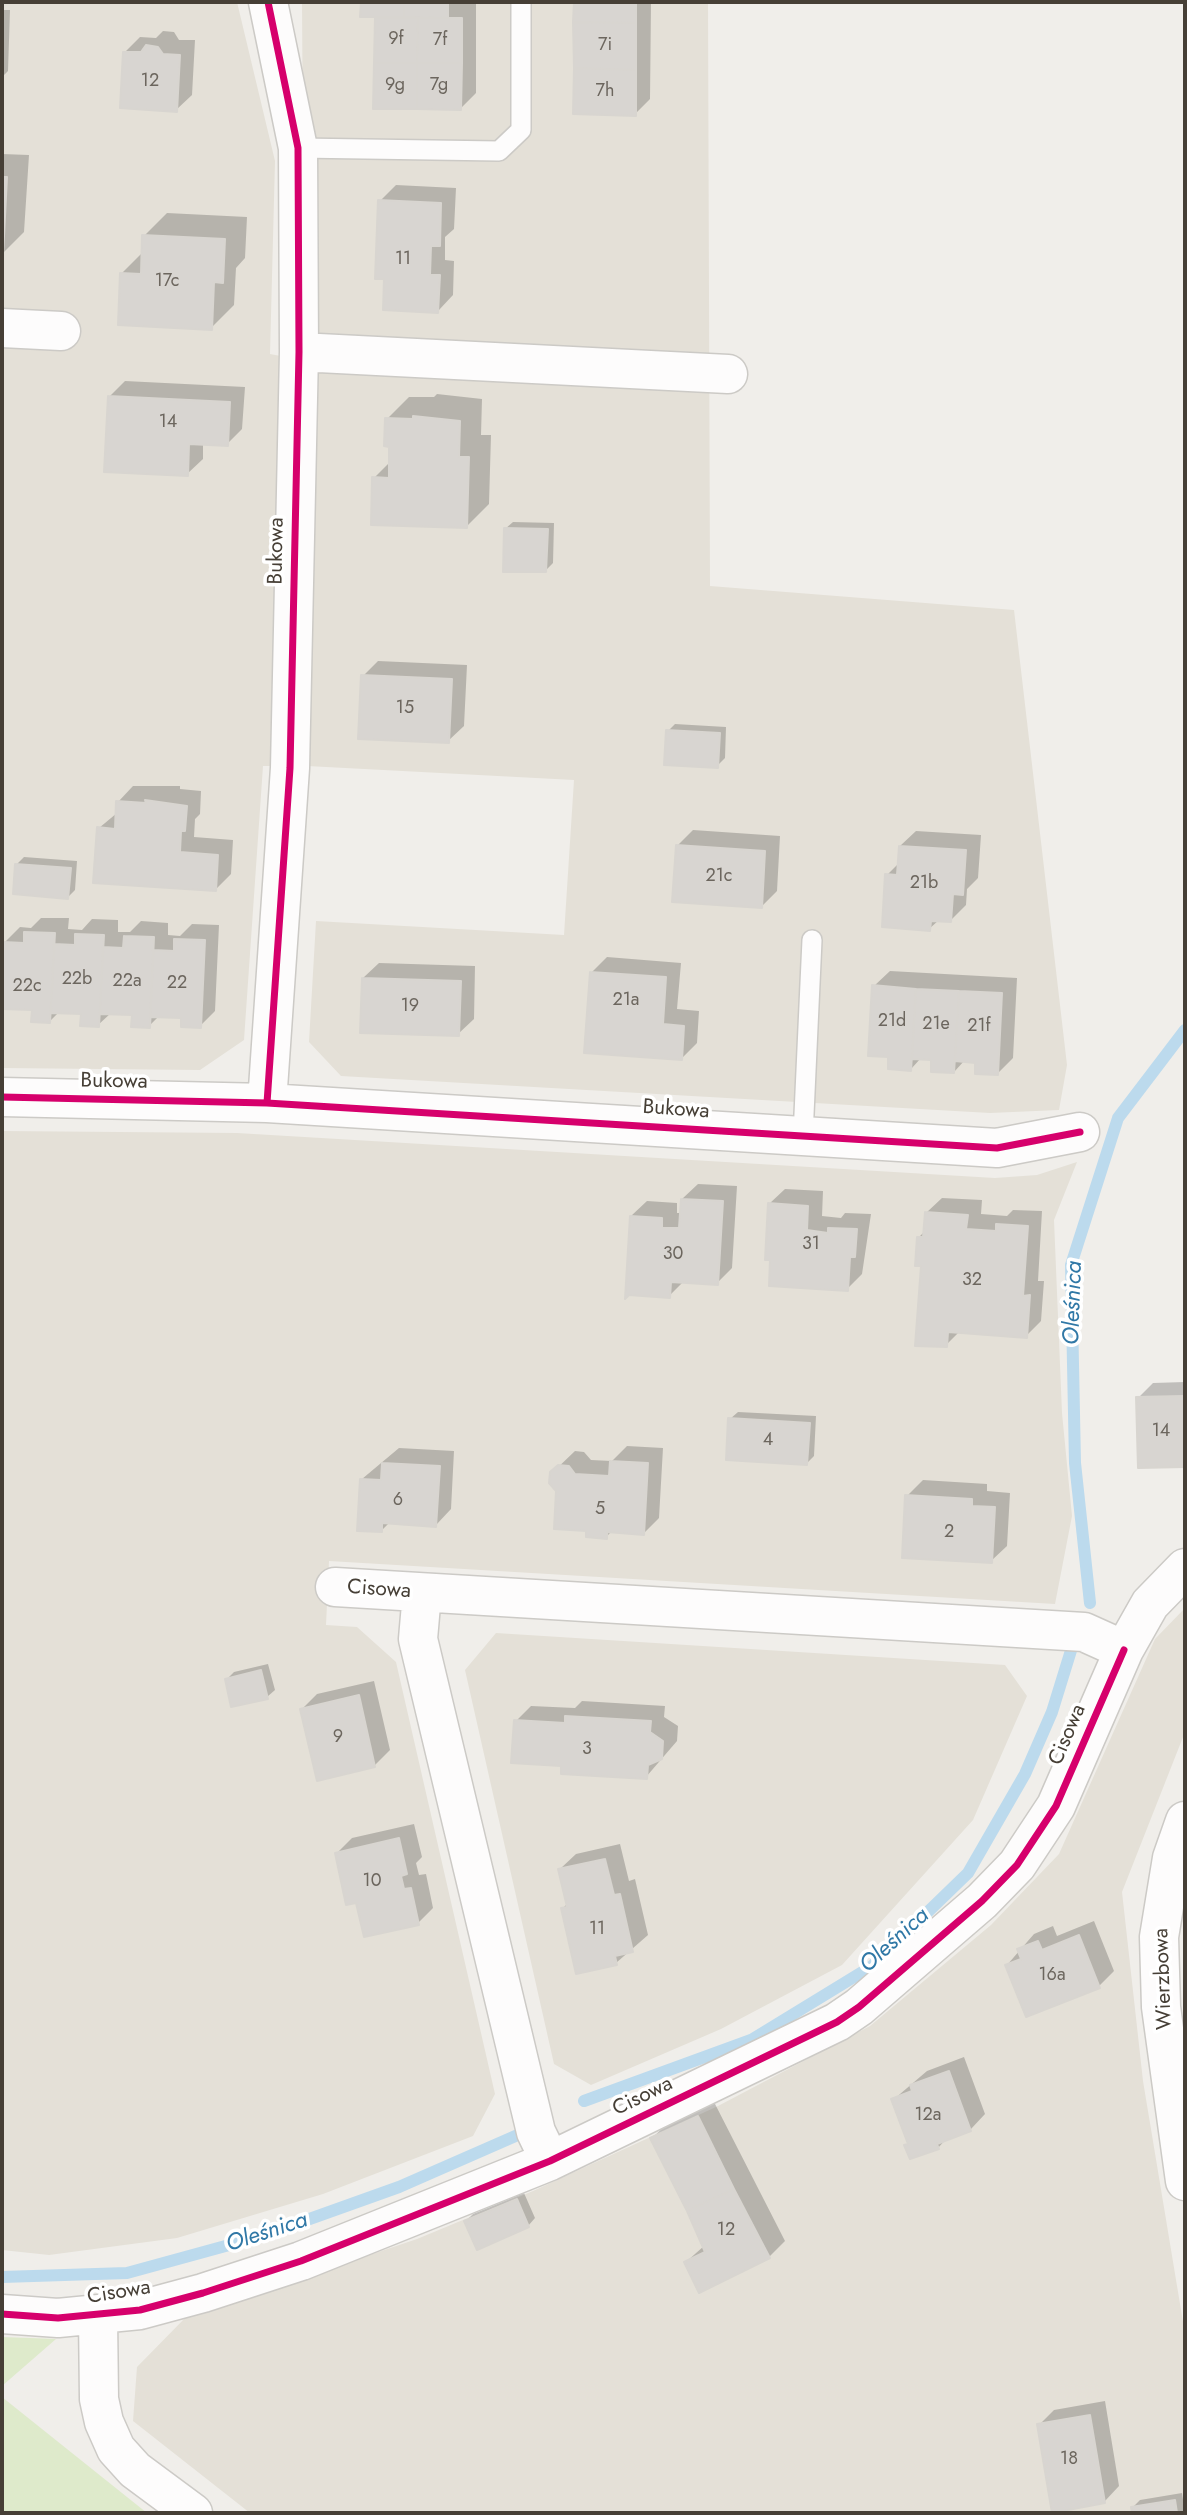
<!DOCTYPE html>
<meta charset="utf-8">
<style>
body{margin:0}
#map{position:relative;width:1187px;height:2515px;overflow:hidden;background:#f0eeea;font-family:Jost,sans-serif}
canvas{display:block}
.frame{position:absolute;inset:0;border:4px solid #463f36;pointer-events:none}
</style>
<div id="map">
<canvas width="1187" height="2515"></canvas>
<div class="frame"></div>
</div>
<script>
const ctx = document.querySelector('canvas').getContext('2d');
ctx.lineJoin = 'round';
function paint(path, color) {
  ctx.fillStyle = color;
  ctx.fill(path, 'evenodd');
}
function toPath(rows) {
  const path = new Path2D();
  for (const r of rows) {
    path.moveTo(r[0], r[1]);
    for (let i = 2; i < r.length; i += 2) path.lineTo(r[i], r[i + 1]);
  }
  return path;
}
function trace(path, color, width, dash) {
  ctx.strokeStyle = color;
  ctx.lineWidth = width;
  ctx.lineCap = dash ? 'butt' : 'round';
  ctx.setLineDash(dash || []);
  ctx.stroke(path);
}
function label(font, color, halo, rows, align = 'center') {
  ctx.font = font + ' Jost,sans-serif';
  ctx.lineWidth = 7;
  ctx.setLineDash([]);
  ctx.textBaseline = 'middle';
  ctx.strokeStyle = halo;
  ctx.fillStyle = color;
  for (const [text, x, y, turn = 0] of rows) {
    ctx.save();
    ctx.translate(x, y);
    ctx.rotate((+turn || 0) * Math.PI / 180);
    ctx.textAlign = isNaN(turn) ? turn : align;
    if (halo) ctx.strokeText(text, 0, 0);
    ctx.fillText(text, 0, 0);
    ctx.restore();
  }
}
paint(toPath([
 [2,2,237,2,275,161,270,354,286,357,279,766,263,766,244,1040,200,1070,2,1068],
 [302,2,708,2,710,586,1014,610,1067,1065,1059,1110,990,1113,341,1076,309,1042,316,921,564,935,574,780,307,766],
 [2,1131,237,1133,995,1178,1037,1175,1077,1162,1054,1220,1062,1413,1072,1516,1055,1604,329,1561,326,1625,357,1627,396,1662,495,2094,473,2136,323,2194,177,2238,49,2255,2,2250],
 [1185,1608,1185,1732,1122,1892,1143,2081,1185,2334,1185,2513,250,2513,133,2421,137,2367,186,2317,417,2239,533,2191,718,2106,870,2026,991,1925,1059,1854,1155,1639],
 [496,1633,1005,1665,1027,1696,973,1820,842,1965,721,2029,591,2085,554,2064,465,1670]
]), '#e4e0d7');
paint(toPath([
 [2,2337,56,2339,2,2386],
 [2,2397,147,2513,2,2513]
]), '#deeacb');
paint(toPath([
 [362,2,476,3,476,93,461,108,375,107,376,16,362,16],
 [576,2,651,2,650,99,635,114,575,113],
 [2,10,10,10,8,71,2,77],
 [163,31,174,32,179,40,195,40,192,95,176,110,125,52,140,37,156,38],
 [2,154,29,155,24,232,2,254],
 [396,185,456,188,454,229,445,237,445,260,454,261,453,295,438,311,380,201],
 [167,213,247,217,245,258,236,268,234,305,211,328,122,273,143,252,144,236],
 [125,381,245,387,242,429,227,444,203,443,203,459,187,474,109,397],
 [437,394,482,399,481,435,491,435,489,504,467,526,374,478,391,461,387,419,409,397,434,397],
 [513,522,554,523,553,563,546,570,505,529],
 [378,661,467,665,464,726,448,741,363,676],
 [675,724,726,727,725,758,717,766,668,731],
 [133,786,180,786,180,789,201,791,200,814,195,819,194,837,233,840,231,874,216,889,99,828,117,813,118,802],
 [693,830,780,836,777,891,762,906,677,846],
 [916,831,981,835,978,878,967,889,966,905,950,921,939,920,929,929,887,875,899,863,900,846],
 [24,857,77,861,75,890,68,897,17,864],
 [41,918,69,918,68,929,82,930,92,919,118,920,118,932,130,932,141,921,168,923,168,935,180,936,192,924,219,925,215,1011,200,1026,183,1016,160,1015,149,1026,133,1014,111,1013,98,1025,83,1012,59,1012,50,1021,34,1009,2,1007,4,943,20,927,31,928],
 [607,957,681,963,677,1009,699,1011,697,1043,682,1058,591,973],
 [379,963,475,966,474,1019,458,1034,363,978],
 [890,971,1017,978,1013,1058,998,1073,977,1061,965,1060,954,1072,933,1059,921,1058,911,1069,890,1056,874,986],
 [698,1184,737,1186,732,1268,717,1283,684,1281,669,1296,631,1216,647,1201,677,1203,677,1213,682,1213,682,1199],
 [785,1189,823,1191,822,1216,841,1218,845,1213,871,1214,862,1274,847,1289,769,1204],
 [942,1198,982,1200,981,1214,1007,1216,1013,1210,1042,1211,1038,1281,1044,1281,1041,1321,1026,1336,960,1331,946,1345,918,1238,925,1231,926,1213],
 [1185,1382,1185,1465,1140,1467,1138,1398,1153,1383],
 [738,1412,816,1416,814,1456,807,1463,730,1419],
 [627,1446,663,1448,659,1518,644,1533,612,1531,606,1537,588,1530,558,1490,552,1473,575,1451,584,1452,591,1460,612,1461],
 [399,1448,454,1451,451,1509,436,1525,390,1522,381,1531,362,1479],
 [923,1480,987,1484,987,1491,1010,1493,1007,1546,991,1561,907,1496],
 [268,1664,275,1690,267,1697,227,1679,234,1672],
 [374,1681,390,1750,374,1766,302,1709,317,1694],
 [582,1701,665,1706,664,1717,678,1726,677,1741,646,1777,563,1764,516,1721,531,1706,575,1708],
 [414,1824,422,1857,416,1863,419,1875,426,1874,433,1908,418,1923,357,1901,336,1854,352,1838],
 [620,1844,629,1881,635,1879,648,1935,616,1963,563,1908,568,1903,560,1869,576,1854],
 [1094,1921,1114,1971,1099,1986,1007,1965,1034,1934,1053,1926,1057,1936],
 [964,2057,985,2114,970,2130,947,2138,938,2148,909,2143,893,2100,927,2071],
 [714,2102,785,2241,769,2257,700,2290,686,2262,704,2246,652,2138,668,2123],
 [524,2193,535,2218,528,2226,466,2221,473,2214],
 [1105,2401,1119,2486,1104,2502,1039,2425,1054,2410],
 [1182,2493,1185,2513,1134,2513,1133,2507,1140,2500]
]), '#0003');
trace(toPath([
 [1090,1603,1075,1463,1071,1265,1118,1118,1185,1030],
 [584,2101,751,2040,872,1966,968,1873,1025,1774,1052,1712,1073,1644],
 [2,2277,127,2273,262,2236,399,2187,520,2134]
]), '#bcdaed', 12);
const building = toPath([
 [361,2,404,2,404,17,360,17,361,2],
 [404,2,448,2,448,18,404,17,404,2],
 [574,2,636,2,636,23,573,22,574,2],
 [375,18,418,18,417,63,374,63,375,18],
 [418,18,462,18,462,63,417,63,418,18],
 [573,22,636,23,636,70,574,68,573,22],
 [146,45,158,47,163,54,180,55,177,112,120,108,123,52,141,52,146,45],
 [374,63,417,63,417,109,373,109,374,63],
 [417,63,462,63,461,110,417,109,417,63],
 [574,68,636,70,636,116,573,114,574,68],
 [2,177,7,177,3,256,2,256,2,177],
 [378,200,441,203,440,246,431,246,430,275,440,275,438,313,383,310,384,279,375,279,378,200],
 [142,235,225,239,223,283,214,282,212,330,118,325,120,273,141,274,142,235],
 [108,396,230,402,228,446,189,444,188,476,104,472,108,396],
 [413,416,460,421,459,457,469,457,467,528,371,525,372,477,389,478,389,447,384,446,385,418,413,419,413,416],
 [504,528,548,529,546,572,503,572,504,528],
 [361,675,452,679,449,743,358,739,361,675],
 [666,730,720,733,718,768,664,765,666,730],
 [145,800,187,806,185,831,181,831,180,852,218,855,216,891,93,883,97,827,115,829,116,801,146,803,145,800],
 [676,845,765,851,762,908,672,902,676,845],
 [899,846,966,850,963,895,953,894,951,922,931,921,930,931,882,927,885,874,897,875,899,846],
 [15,864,71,868,68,899,13,894,15,864],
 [24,932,55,933,50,1023,31,1022,32,1010,2,1009,3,942,24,943,24,932],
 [75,934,104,935,99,1027,80,1026,81,1014,51,1013,54,944,75,945,75,934],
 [124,936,154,937,150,1028,131,1027,132,1015,100,1014,103,947,123,948,124,936],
 [174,939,205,940,201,1028,181,1027,181,1018,150,1017,153,950,174,951,174,939],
 [590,972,666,977,663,1024,684,1026,682,1060,584,1053,590,972],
 [362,978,461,981,459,1036,360,1033,362,978],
 [872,985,916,989,911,1071,888,1069,888,1057,868,1056,872,985],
 [916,989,959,991,954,1073,931,1072,931,1060,912,1059,916,989],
 [959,991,1002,993,998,1075,975,1074,975,1063,955,1061,959,991],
 [681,1199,723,1201,718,1285,671,1282,670,1298,629,1295,625,1299,630,1216,662,1218,662,1228,679,1228,681,1199],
 [768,1203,808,1206,807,1230,828,1233,828,1228,857,1229,855,1257,850,1257,848,1291,769,1286,770,1260,765,1260,768,1203],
 [925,1212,968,1215,966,1229,996,1231,996,1224,1028,1226,1023,1296,1030,1295,1027,1338,948,1332,947,1347,915,1346,921,1266,915,1266,917,1237,923,1237,925,1212],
 [1185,1396,1185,1467,1138,1468,1136,1397,1185,1396],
 [728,1418,810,1423,807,1465,726,1460,728,1418],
 [610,1461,648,1463,644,1535,607,1532,607,1539,586,1537,586,1531,554,1529,556,1491,549,1483,550,1472,558,1465,569,1466,575,1474,609,1476,610,1461],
 [382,1463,440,1466,436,1527,382,1523,382,1532,357,1531,360,1479,381,1480,382,1463],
 [905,1495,972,1499,972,1506,995,1507,992,1563,902,1558,905,1495],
 [261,1670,268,1699,231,1707,225,1679,261,1670],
 [359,1695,375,1767,317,1781,300,1709,359,1695],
 [565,1716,651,1721,650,1732,663,1741,662,1759,648,1765,647,1779,561,1774,561,1766,511,1763,514,1720,565,1723,565,1716],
 [399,1838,407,1874,401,1876,404,1889,411,1888,419,1925,364,1937,356,1903,346,1905,335,1853,399,1838],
 [605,1859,614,1895,620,1894,633,1952,615,1956,617,1965,576,1974,561,1908,567,1907,558,1869,605,1859],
 [1079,1935,1100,1988,1026,2017,1005,1965,1021,1959,1017,1949,1038,1941,1042,1950,1079,1935],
 [949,2071,971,2131,937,2144,939,2149,910,2159,904,2145,908,2144,891,2099,912,2091,910,2085,949,2071],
 [698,2116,734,2189,687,2211,650,2138,698,2116],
 [734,2189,770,2258,699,2293,684,2262,705,2252,687,2211,734,2189],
 [517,2199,529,2227,477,2250,464,2221,517,2199],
 [1090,2415,1105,2503,1052,2513,1037,2424,1090,2415],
 [1175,2500,1177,2513,1132,2513,1131,2507,1175,2500]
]);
paint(building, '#d8d5d1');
trace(building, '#d8d5d0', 2);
const lane = toPath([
 [298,148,499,151,521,130,521,2],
 [803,1136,812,940]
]);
const street = toPath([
 [2,328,61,331],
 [299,352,728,374],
 [2,1097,267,1103,997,1148,1080,1132],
 [267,1103,290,768,299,352,298,148,268,2],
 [335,1587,1084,1632,1124,1650,1150,1604,1185,1568],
 [422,1593,418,1639,536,2132,550,2161],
 [1185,1821,1172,1858,1159,1937,1161,2007,1185,2181],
 [2,2314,58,2318,140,2310,203,2293,301,2261,550,2161,837,2022,859,2007,982,1901,1017,1865,1056,1806,1124,1650],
 [98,2316,99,2399,104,2422,116,2449,135,2470,193,2513]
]);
trace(lane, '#cccac6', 22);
trace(street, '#cccac6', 41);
trace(lane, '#fdfcfc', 19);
trace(street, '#fdfcfc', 38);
trace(toPath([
 [2,1097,267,1103,997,1148,1080,1132],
 [267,1103,290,768,299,352,298,148,268,2],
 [2,2314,58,2318,140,2310,203,2293,301,2261,550,2161,837,2022,859,2007,982,1901,1017,1865,1056,1806,1124,1650]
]), '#d6006c', 7);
label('18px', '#6c665e', null, [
 ["9f",396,40],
 ["7f",440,41],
 ["7i",605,46],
 ["12",150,82],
 ["9g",395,86],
 ["7g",439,86],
 ["7h",605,92],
 ["11",403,260],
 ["17c",167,282],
 ["14",168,423],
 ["15",405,709],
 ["21c",719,877],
 ["21b",924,884],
 ["22b",77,980],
 ["22a",127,982],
 ["22",177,984],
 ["22c",27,987],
 ["21a",626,1001],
 ["19",410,1007],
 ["21d",892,1022],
 ["21e",936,1025],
 ["21f",979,1027],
 ["31",811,1245],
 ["30",673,1255],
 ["32",972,1281],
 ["14",1161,1432],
 ["4",768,1441],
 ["6",398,1501],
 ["5",600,1510],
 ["2",949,1533],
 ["9",338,1738],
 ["3",587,1750],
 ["10",372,1882],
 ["11",597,1930],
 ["16a",1052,1976],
 ["12a",928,2116],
 ["12",726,2231],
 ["18",1069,2460]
]);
label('21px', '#463f36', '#fff', [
 ["Bukowa",277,551,-89],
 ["Bukowa",114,1082,1],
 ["Bukowa",676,1110,4],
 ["Cisowa",379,1590,4],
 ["Cisowa",1068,1735,-67],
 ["Wierzbowa",1164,1979,-92],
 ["Cisowa",643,2097,-26],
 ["Cisowa",119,2293,-9]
]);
label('italic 23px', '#3078a6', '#fff', [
 ["Oleśnica",1074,1303,-88],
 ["Oleśnica",895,1941,-42],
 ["Oleśnica",267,2233,-18]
]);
</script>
